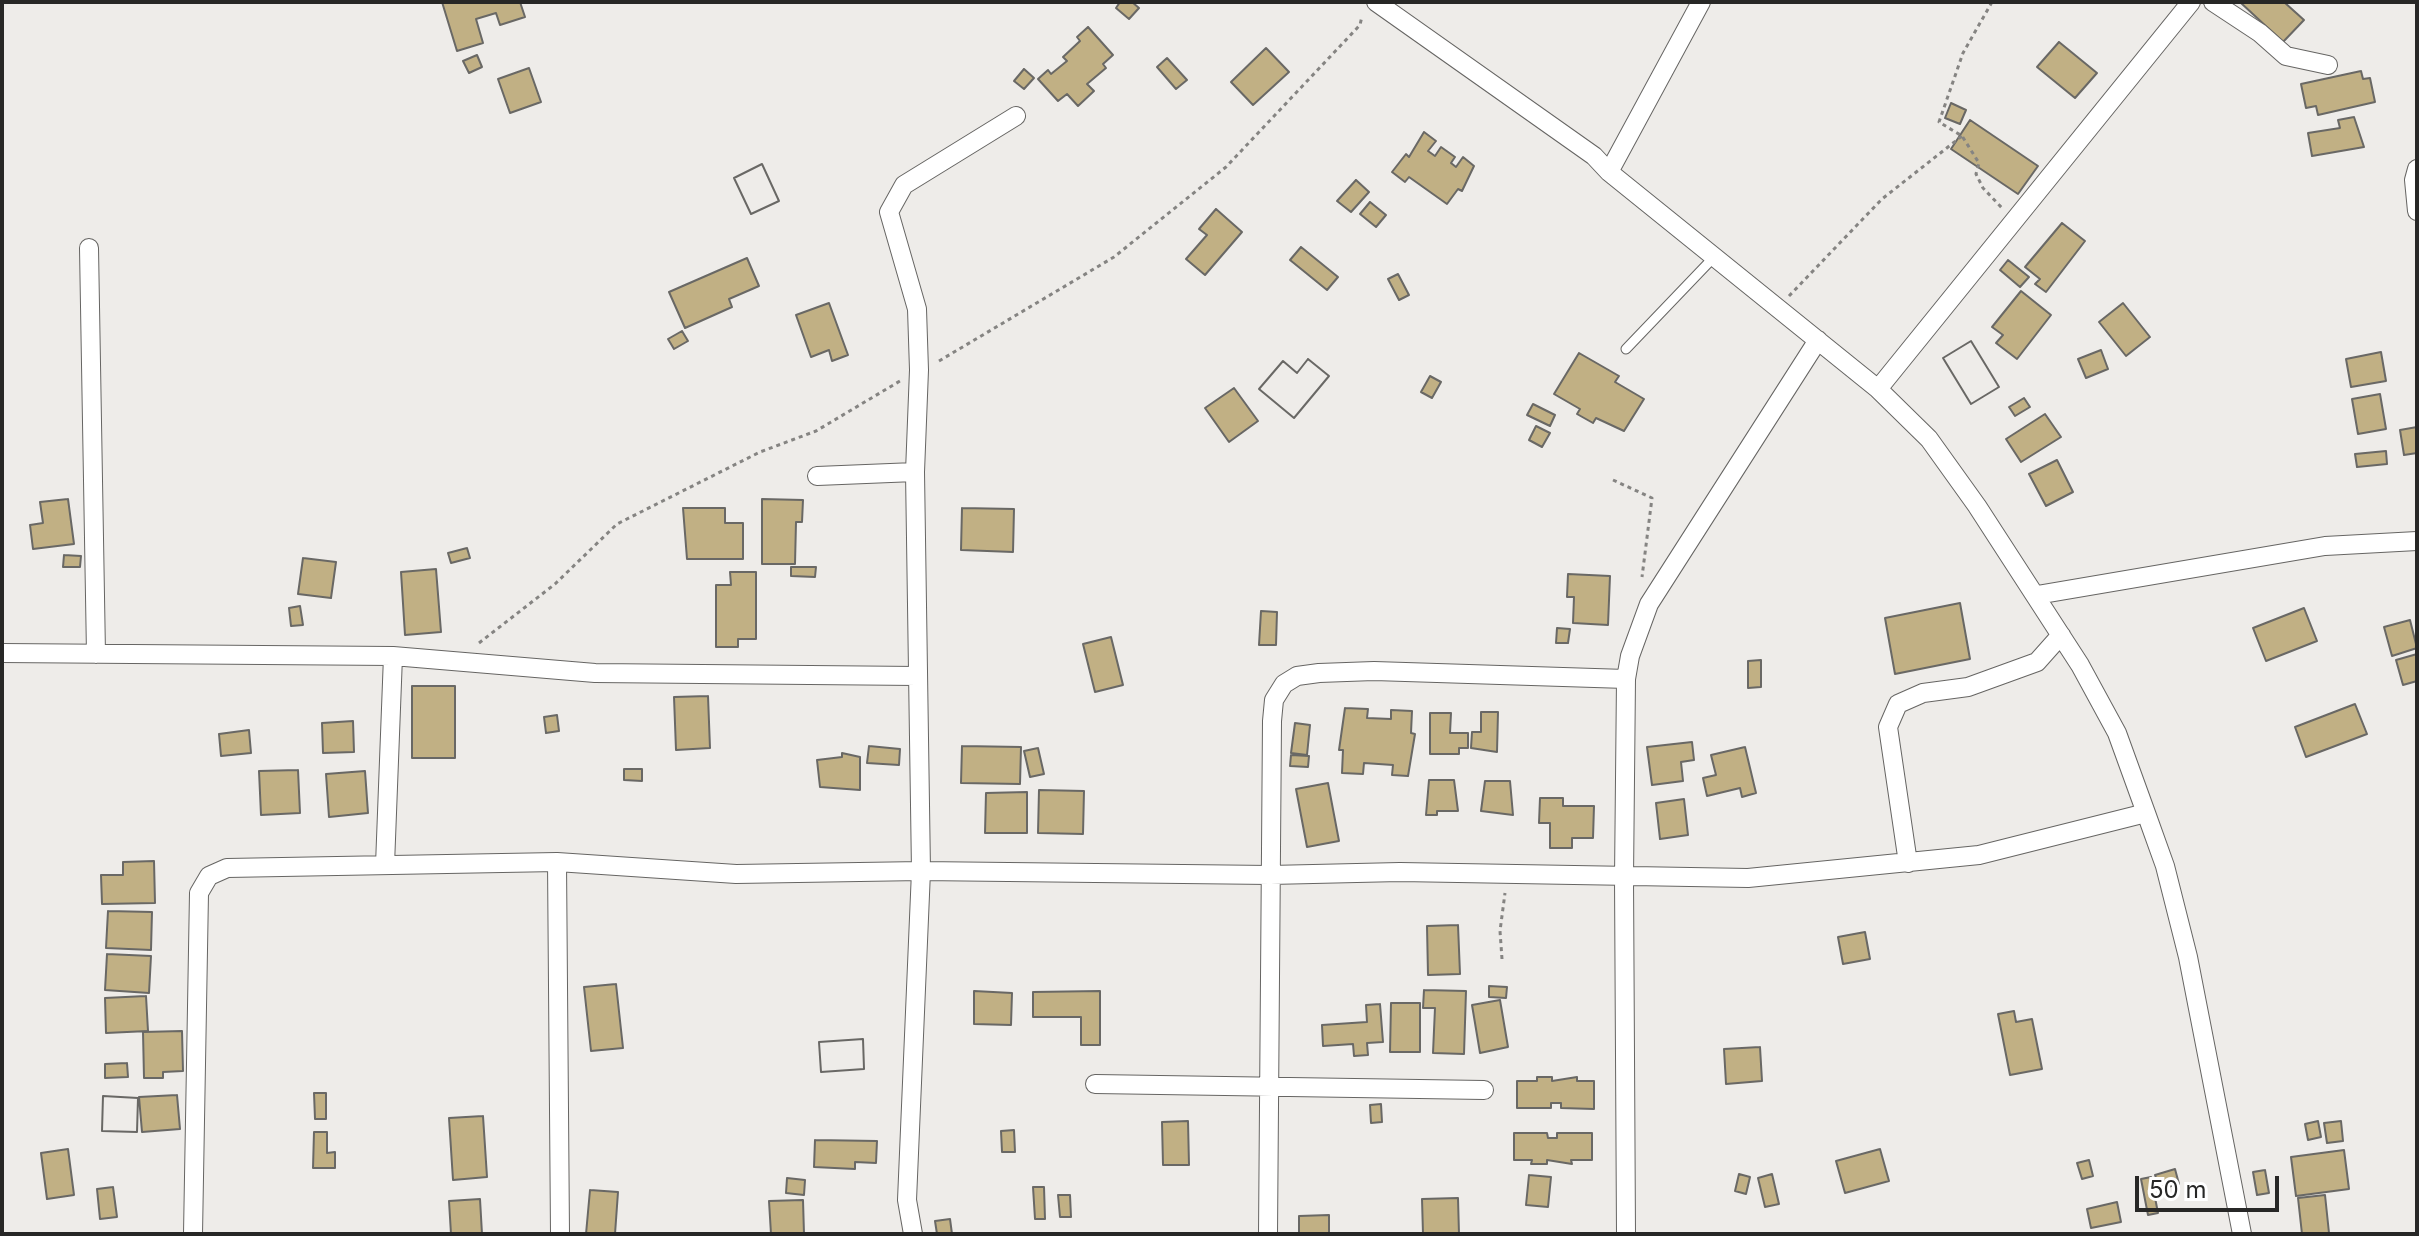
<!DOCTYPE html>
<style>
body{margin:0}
#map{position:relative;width:2419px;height:1236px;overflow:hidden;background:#eeece9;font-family:Inter,sans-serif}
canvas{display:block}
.frame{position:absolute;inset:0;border:4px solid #272726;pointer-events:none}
.scale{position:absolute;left:2135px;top:1176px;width:144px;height:36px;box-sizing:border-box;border:4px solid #272726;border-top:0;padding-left:10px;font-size:24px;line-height:28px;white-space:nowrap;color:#272726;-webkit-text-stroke:6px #fff;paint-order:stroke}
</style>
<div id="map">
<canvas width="2419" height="1236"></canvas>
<div class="frame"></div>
<div class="scale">50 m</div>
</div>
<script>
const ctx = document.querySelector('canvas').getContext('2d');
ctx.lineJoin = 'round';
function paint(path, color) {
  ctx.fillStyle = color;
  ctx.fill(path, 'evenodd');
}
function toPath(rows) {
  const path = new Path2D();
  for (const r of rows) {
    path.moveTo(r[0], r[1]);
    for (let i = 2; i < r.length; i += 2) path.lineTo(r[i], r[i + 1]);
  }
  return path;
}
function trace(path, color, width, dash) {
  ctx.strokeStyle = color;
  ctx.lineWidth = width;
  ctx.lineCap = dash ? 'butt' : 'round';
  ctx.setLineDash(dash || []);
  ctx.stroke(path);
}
const building = toPath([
 [442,2,520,2,525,17,500,25,496,13,476,19,483,43,457,51,442,2],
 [1120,2,1132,2,1139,8,1129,19,1116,8,1120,2],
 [2284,2,2304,20,2283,42,2241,3,2284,2],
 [1088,27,1113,55,1103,64,1106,68,1087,84,1094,91,1078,106,1067,94,1058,101,1038,79,1048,70,1051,74,1067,61,1063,57,1080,41,1077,37,1088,27],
 [2059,42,2097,73,2075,98,2037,67,2059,42],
 [1266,48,1289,72,1253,105,1231,82,1266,48],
 [477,55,482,67,469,73,463,61,477,55],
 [1167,58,1187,80,1176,89,1157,67,1167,58],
 [529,68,541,102,510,113,498,79,529,68],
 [1024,69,1034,78,1024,89,1014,81,1024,69],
 [2361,71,2363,79,2370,78,2375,102,2318,115,2316,106,2306,108,2301,84,2361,71],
 [1951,103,1966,110,1960,124,1945,118,1951,103],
 [2354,117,2364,147,2312,156,2308,133,2340,128,2338,120,2354,117],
 [1970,120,2038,166,2018,194,1951,149,1970,120],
 [1424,132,1436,141,1428,151,1435,156,1441,147,1455,157,1451,163,1456,167,1463,157,1474,166,1462,191,1458,189,1447,204,1409,177,1405,182,1392,172,1406,154,1409,157,1424,132],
 [762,164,779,201,751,214,734,178,762,164],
 [762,164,779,201,751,214,734,178,762,164],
 [1356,180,1369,192,1351,212,1337,201,1356,180],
 [1370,202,1386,215,1376,227,1360,214,1370,202],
 [1216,209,1242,232,1205,275,1186,259,1207,235,1199,229,1216,209],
 [2062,223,2085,241,2046,292,2035,284,2040,279,2025,267,2062,223],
 [1301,247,1338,277,1327,290,1290,260,1301,247],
 [747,258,759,286,729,299,732,307,685,328,669,292,747,258],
 [2008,260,2029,277,2020,287,2000,270,2008,260],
 [1398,274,1409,295,1399,300,1388,279,1398,274],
 [2021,291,2051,315,2017,359,1996,343,2003,335,1992,327,2021,291],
 [829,303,848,355,832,361,829,350,811,357,796,315,829,303],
 [2123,303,2150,337,2126,356,2099,322,2123,303],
 [682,331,688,341,674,349,668,339,682,331],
 [1971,341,1999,387,1971,404,1943,358,1971,341],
 [1971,341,1999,387,1971,404,1943,358,1971,341],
 [2101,350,2108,369,2086,378,2078,359,2101,350],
 [2381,352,2386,381,2351,387,2346,359,2381,352],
 [1579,353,1619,376,1615,382,1644,399,1624,431,1596,418,1593,423,1577,414,1580,409,1554,394,1579,353],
 [1308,359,1329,376,1294,418,1259,389,1283,361,1297,373,1308,359],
 [1308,359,1329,376,1294,418,1259,389,1283,361,1297,373,1308,359],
 [1430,376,1441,382,1432,398,1421,392,1430,376],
 [1234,388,1258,421,1229,442,1205,408,1234,388],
 [2380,394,2386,429,2358,434,2352,399,2380,394],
 [2024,398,2030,407,2015,416,2009,407,2024,398],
 [1533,404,1555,415,1550,426,1527,415,1533,404],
 [2045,414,2061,437,2021,462,2006,439,2045,414],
 [1536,426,1550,433,1542,447,1529,440,1536,426],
 [2417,427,2417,453,2404,455,2400,430,2417,427],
 [2386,451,2387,464,2357,467,2355,454,2386,451],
 [2057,460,2073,492,2046,506,2029,474,2057,460],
 [68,499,74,544,33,549,30,525,43,523,40,502,68,499],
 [762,499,803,500,802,522,796,522,795,564,762,564,762,499],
 [683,508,725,508,725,523,743,523,743,559,687,559,683,508],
 [962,508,1014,509,1013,552,961,550,962,508],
 [467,548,470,558,451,563,448,553,467,548],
 [64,555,81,556,80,567,63,567,64,555],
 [303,558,336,562,331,598,298,594,303,558],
 [791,567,816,567,815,577,791,576,791,567],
 [436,569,441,632,405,635,401,572,436,569],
 [730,572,756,572,756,639,738,639,738,647,716,647,716,585,731,585,730,572],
 [1568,574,1610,576,1608,625,1573,623,1574,597,1567,597,1568,574],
 [1960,603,1970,659,1895,674,1885,618,1960,603],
 [300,606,303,625,291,626,289,608,300,606],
 [2304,608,2317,641,2266,661,2253,628,2304,608],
 [1261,611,1277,612,1276,645,1259,645,1261,611],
 [2410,620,2417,648,2392,656,2384,627,2410,620],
 [1557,628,1570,629,1568,643,1556,643,1557,628],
 [1111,637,1123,685,1095,692,1083,644,1111,637],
 [2417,654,2417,681,2403,685,2396,660,2417,654],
 [1761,660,1761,687,1748,688,1748,661,1761,660],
 [412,686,455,686,455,758,412,758,412,686],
 [708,696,710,748,676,750,674,697,708,696],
 [2355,704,2367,734,2306,757,2295,727,2355,704],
 [1345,708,1368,709,1367,718,1391,719,1391,710,1412,711,1411,733,1415,734,1408,776,1392,775,1393,765,1364,763,1363,774,1342,773,1343,750,1339,750,1345,708],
 [1481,712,1498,712,1497,752,1471,748,1472,732,1481,732,1481,712],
 [1430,713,1451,713,1450,733,1468,733,1468,748,1459,748,1459,754,1430,754,1430,713],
 [557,715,559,731,546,733,544,717,557,715],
 [353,721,354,752,323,753,322,723,353,721],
 [1295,723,1310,725,1307,755,1291,753,1295,723],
 [249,730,251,753,221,756,219,734,249,730],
 [1692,742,1694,760,1681,762,1683,781,1652,785,1647,747,1692,742],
 [869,746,900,749,899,765,867,763,869,746],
 [962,746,1021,747,1020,784,961,783,962,746],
 [1745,747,1756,793,1742,797,1740,788,1707,796,1703,778,1716,775,1711,755,1745,747],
 [1038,748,1044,774,1030,777,1024,751,1038,748],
 [842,753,860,757,860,790,820,787,817,760,842,757,842,753],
 [1291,755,1309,756,1308,767,1290,766,1291,755],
 [624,769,642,769,642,781,624,780,624,769],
 [298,770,300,813,261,815,259,771,298,770],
 [365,771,368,813,329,817,326,774,365,771],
 [1429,780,1454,780,1458,811,1437,811,1437,815,1426,815,1429,780],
 [1485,781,1510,781,1513,815,1481,811,1485,781],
 [1328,783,1339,841,1307,847,1296,789,1328,783],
 [1039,790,1084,791,1083,834,1038,833,1039,790],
 [1027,792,1027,833,985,833,986,793,1027,792],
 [1540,798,1563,798,1563,806,1594,806,1593,838,1572,838,1572,848,1550,848,1550,823,1539,823,1540,798],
 [1684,799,1688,835,1660,839,1656,803,1684,799],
 [154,861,155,903,102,904,101,875,123,875,123,862,154,861],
 [108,911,152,912,151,950,106,948,108,911],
 [1458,925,1460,974,1428,975,1427,926,1458,925],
 [1865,932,1870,959,1843,964,1838,937,1865,932],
 [107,954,151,956,149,993,105,990,107,954],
 [616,984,623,1048,591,1051,584,987,616,984],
 [1489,986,1507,987,1506,998,1489,997,1489,986],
 [1424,990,1466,991,1464,1054,1433,1053,1435,1008,1423,1008,1424,990],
 [974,991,1012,993,1011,1025,974,1024,974,991],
 [1100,991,1100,1045,1081,1045,1081,1017,1033,1017,1033,992,1100,991],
 [146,996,148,1031,106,1033,105,998,146,996],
 [1500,1000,1508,1047,1480,1053,1472,1005,1500,1000],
 [1391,1003,1420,1003,1420,1052,1390,1052,1391,1003],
 [1380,1004,1383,1042,1367,1043,1368,1055,1354,1056,1353,1044,1323,1046,1322,1025,1367,1022,1366,1005,1380,1004],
 [2014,1011,2016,1022,2032,1019,2042,1069,2010,1075,1998,1014,2014,1011],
 [182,1031,183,1071,163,1072,163,1078,144,1078,143,1032,182,1031],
 [863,1039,864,1069,821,1072,819,1042,863,1039],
 [863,1039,864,1069,821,1072,819,1042,863,1039],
 [1760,1047,1762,1081,1726,1084,1724,1049,1760,1047],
 [127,1063,128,1077,105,1078,105,1064,127,1063],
 [1537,1077,1552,1077,1552,1081,1577,1077,1577,1081,1594,1081,1594,1109,1561,1108,1561,1103,1551,1103,1551,1108,1517,1108,1517,1081,1537,1081,1537,1077],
 [314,1093,326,1093,326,1119,315,1119,314,1093],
 [177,1095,180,1129,142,1132,139,1097,177,1095],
 [103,1096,138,1098,137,1132,102,1131,103,1096],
 [103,1096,138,1098,137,1132,102,1131,103,1096],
 [1381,1104,1382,1122,1371,1123,1370,1105,1381,1104],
 [483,1116,487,1177,453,1180,449,1118,483,1116],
 [1188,1121,1189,1165,1163,1165,1162,1122,1188,1121],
 [2318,1121,2321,1137,2308,1140,2305,1124,2318,1121],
 [2341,1121,2343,1141,2327,1143,2324,1123,2341,1121],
 [1014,1130,1015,1152,1002,1152,1001,1131,1014,1130],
 [314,1132,327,1132,327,1153,335,1152,335,1168,313,1168,314,1132],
 [1514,1133,1547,1133,1548,1138,1557,1138,1557,1133,1592,1133,1592,1160,1571,1160,1572,1164,1547,1160,1547,1164,1531,1164,1532,1160,1514,1160,1514,1133],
 [815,1140,877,1141,876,1163,855,1162,855,1169,814,1167,815,1140],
 [68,1149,74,1195,47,1199,41,1153,68,1149],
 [1880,1149,1889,1181,1845,1193,1836,1161,1880,1149],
 [2344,1150,2349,1189,2296,1196,2291,1157,2344,1150],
 [2089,1160,2093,1176,2082,1179,2077,1163,2089,1160],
 [2175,1169,2179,1184,2160,1189,2155,1175,2175,1169],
 [2265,1170,2269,1193,2257,1195,2253,1172,2265,1170],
 [1739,1174,1750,1177,1746,1194,1735,1191,1739,1174],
 [1772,1174,1779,1204,1765,1207,1758,1178,1772,1174],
 [1529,1175,1551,1177,1548,1207,1526,1205,1529,1175],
 [2151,1177,2158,1213,2148,1215,2141,1179,2151,1177],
 [787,1178,805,1180,804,1195,786,1193,787,1178],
 [113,1187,117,1217,100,1219,97,1189,113,1187],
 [1033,1187,1044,1187,1045,1219,1035,1219,1033,1187],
 [590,1190,618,1192,615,1234,586,1234,590,1190],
 [1058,1195,1070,1195,1071,1217,1060,1217,1058,1195],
 [2325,1195,2329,1233,2302,1234,2298,1198,2325,1195],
 [1458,1198,1459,1234,1423,1234,1422,1199,1458,1198],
 [480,1199,482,1234,451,1234,449,1201,480,1199],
 [803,1200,804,1234,771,1234,769,1201,803,1200],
 [2117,1202,2121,1222,2091,1228,2087,1209,2117,1202],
 [1329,1215,1329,1234,1299,1234,1299,1216,1329,1215],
 [950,1219,952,1234,937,1234,935,1221,950,1219]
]);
paint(building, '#c1b084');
trace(building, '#696865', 2);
const service = toPath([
 [1626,349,1715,256]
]);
const minor = toPath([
 [1376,2,1594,156,1609,172,1878,389,1929,439,1977,506,2080,665,2117,733,2146,813,2165,866,2188,957,2242,1234],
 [2213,2,2260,33,2286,56,2328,65],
 [2417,169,2414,180,2417,211],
 [1609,172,1701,2],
 [89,248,96,654],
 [1878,389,2191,2],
 [817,476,915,472],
 [2037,595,2325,546,2417,541],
 [2,653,393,656,595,673,917,676],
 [557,862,560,1234],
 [1908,863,1888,727,1898,704,1923,693,1968,687,2037,662,2061,635],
 [385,865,393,656],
 [1095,1084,1484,1090],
 [193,1234,199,893,209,876,227,868,557,862,736,874,921,871,1270,875,1400,872,1748,878,1979,855,2146,813],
 [913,1234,907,1200,921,871,915,472,919,370,917,309,889,212,904,185,1016,116],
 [1268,1234,1272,721,1274,700,1284,684,1297,676,1319,673,1374,671,1626,679],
 [1626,1234,1624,878,1626,679,1630,656,1649,604,1818,340]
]);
trace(service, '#666563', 11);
trace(minor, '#666563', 20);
trace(toPath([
 [1992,2,1963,53,1939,122,1962,136,1979,163,1976,174,1983,188,2002,208],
 [1789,296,1882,199,1962,136],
 [939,361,1114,257,1226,167,1360,25,1362,16],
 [1613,480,1652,498,1642,577],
 [479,643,555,584,617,524,760,452,816,431,900,381],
 [1502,959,1500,931,1505,893]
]), '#858482', 3, [4, 4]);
trace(service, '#fff', 9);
trace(minor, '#fff', 18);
</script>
